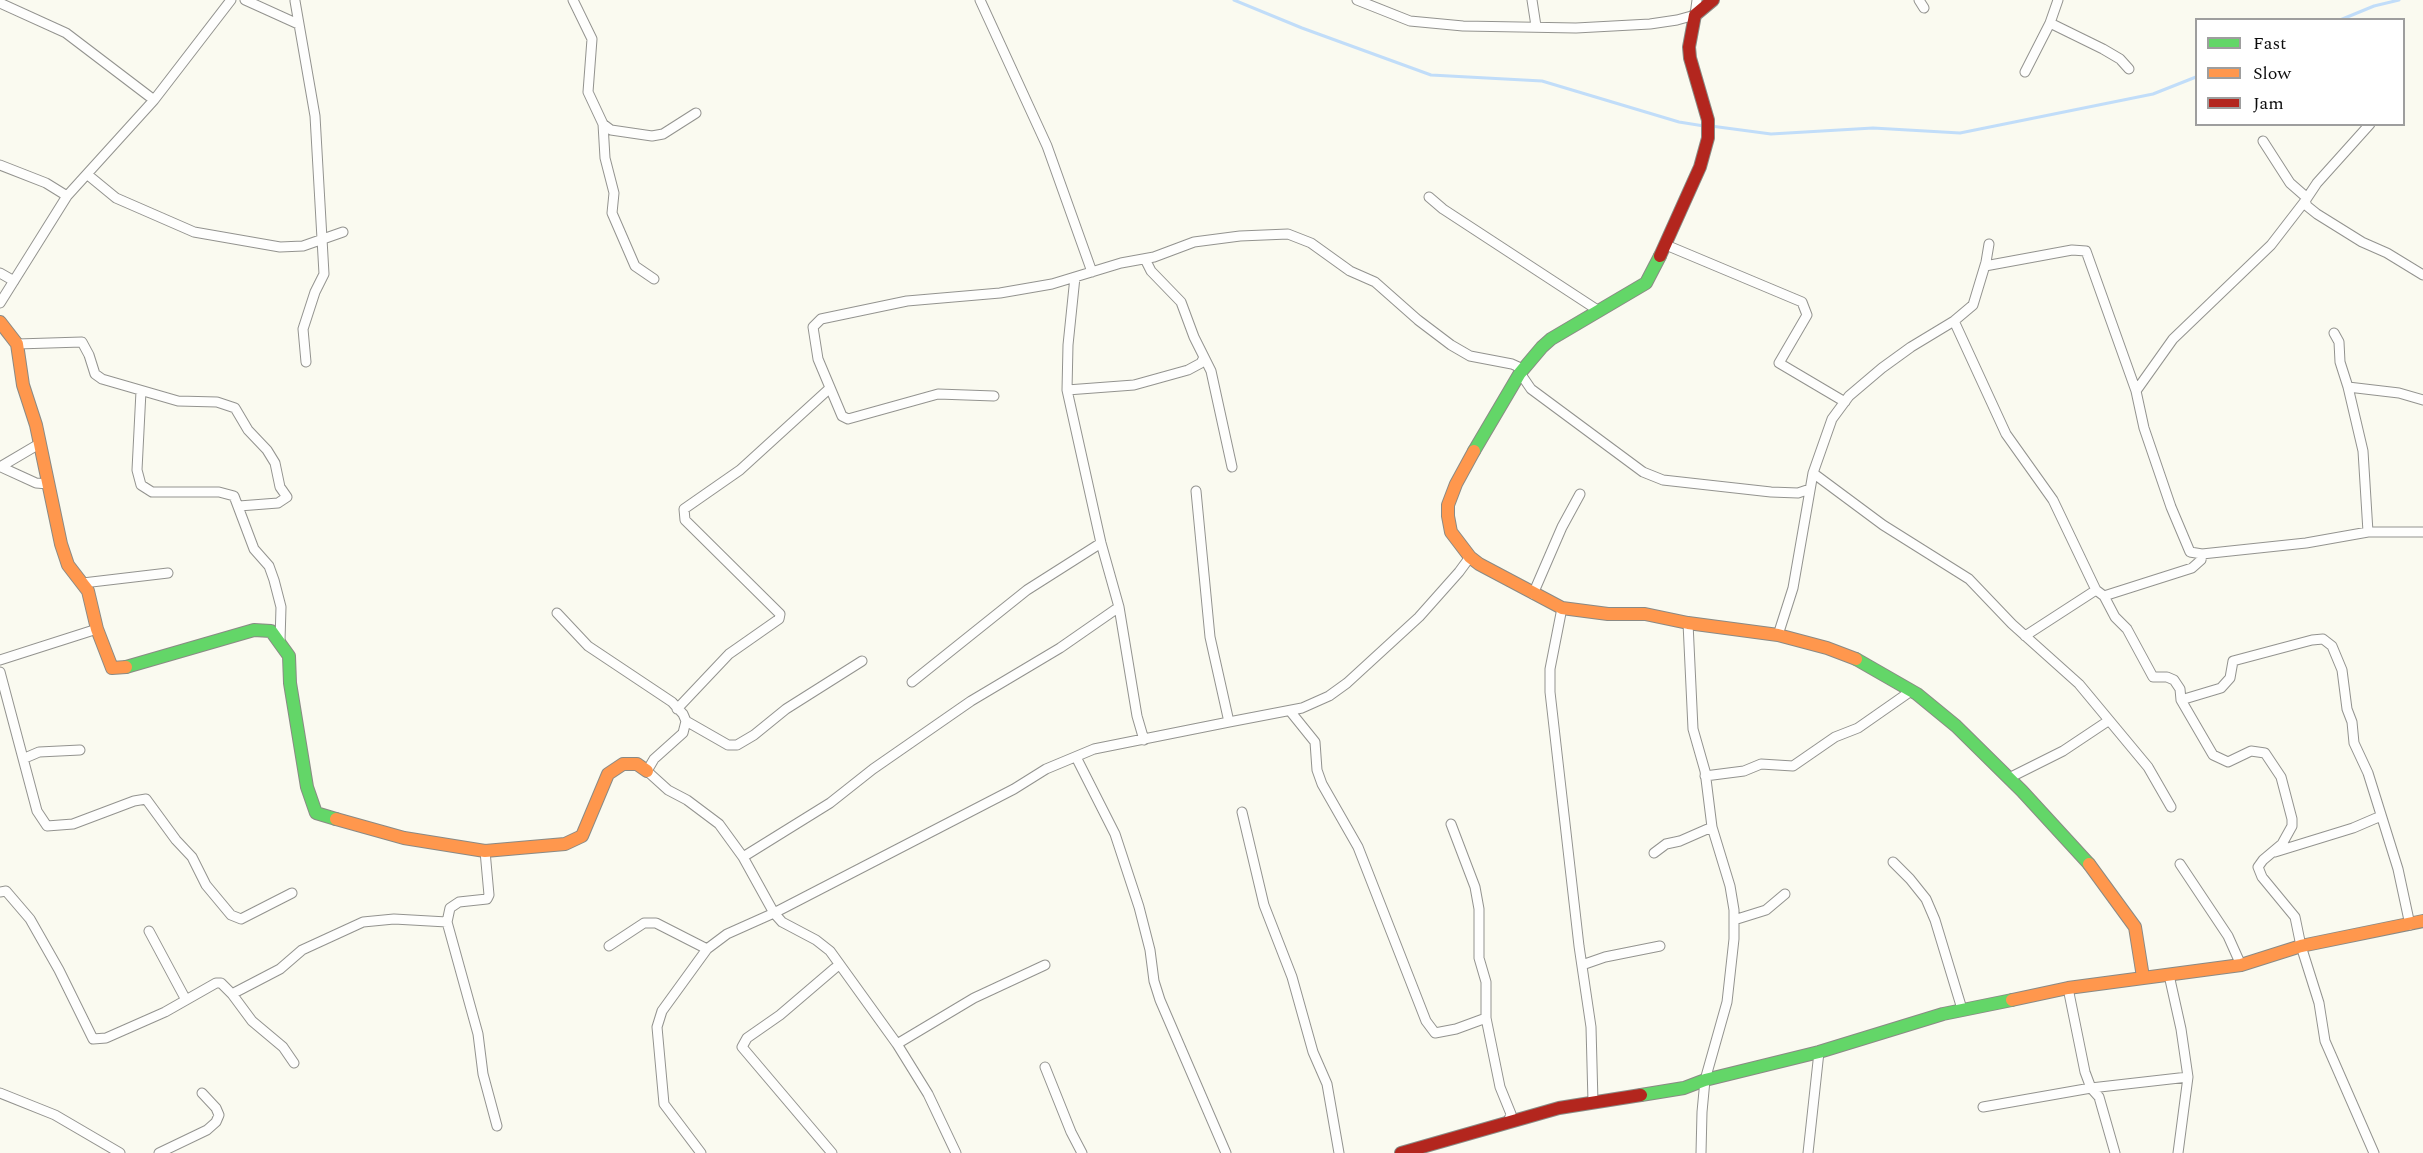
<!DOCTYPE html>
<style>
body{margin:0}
#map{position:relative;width:2423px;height:1153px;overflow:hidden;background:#fafaf0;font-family:Spectral,serif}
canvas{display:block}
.legend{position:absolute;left:2195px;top:18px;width:210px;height:108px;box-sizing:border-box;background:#fff;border:2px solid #9e9e9e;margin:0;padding:8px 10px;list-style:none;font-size:18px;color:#0c0c0c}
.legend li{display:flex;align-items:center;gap:12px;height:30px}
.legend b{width:30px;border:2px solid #9e9e9e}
</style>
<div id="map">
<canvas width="2423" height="1153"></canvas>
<ul class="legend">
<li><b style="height:8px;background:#63d668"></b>Fast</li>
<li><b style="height:8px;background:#ff974d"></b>Slow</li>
<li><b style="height:8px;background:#b3261e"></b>Jam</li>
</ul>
</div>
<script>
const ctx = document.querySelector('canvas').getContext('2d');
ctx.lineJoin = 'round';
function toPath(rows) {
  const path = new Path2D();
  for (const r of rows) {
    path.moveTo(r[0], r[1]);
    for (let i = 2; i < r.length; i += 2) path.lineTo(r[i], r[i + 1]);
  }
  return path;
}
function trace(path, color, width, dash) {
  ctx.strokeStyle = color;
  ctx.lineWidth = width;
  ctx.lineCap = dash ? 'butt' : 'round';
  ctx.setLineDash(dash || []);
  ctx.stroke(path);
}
trace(toPath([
 [1234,0,1302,28,1431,75,1542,81,1679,122,1704,126],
 [2340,20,2374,6,2399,0],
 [1711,126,1771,134,1873,128,1960,133,2153,94,2196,77]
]), '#c1ddf9', 3);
const street = toPath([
 [245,0,298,24],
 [573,0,592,39,588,92,603,124,611,130,652,136,663,134,696,113],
 [980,0,1047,146,1092,272],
 [1357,0,1410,21,1463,26,1576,28,1650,24,1677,20,1695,15,1697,0],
 [1532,0,1536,26],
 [1919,0,1924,8],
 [295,1,315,116,324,274,315,292,303,329,306,362],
 [0,3,66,33,154,100],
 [2050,23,2103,49,2120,59,2129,69],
 [2025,72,2050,23,2058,0],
 [603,124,605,158,614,193,612,213,635,266,654,279],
 [2370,124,2317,183,2305,201,2307,206,2317,214,2362,242,2387,253,2423,275],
 [2263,141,2290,183,2306,197],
 [0,165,46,183,67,196],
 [88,175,116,198,194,232,280,247,303,246,343,232],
 [1429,197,1443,209,1599,311],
 [1666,245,1802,302,1807,315,1779,363,1845,402],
 [1145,259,1151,271,1181,302,1194,337,1211,371,1232,467],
 [1985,266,2072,250,2086,251,2136,391,2144,428,2171,507,2190,552,2202,554,2306,543,2368,532,2423,532],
 [0,273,14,281],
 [1075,277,1068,345,1067,390,1101,543,1119,607,1137,716,1144,740],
 [0,303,67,196,154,100,231,0],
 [1954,321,2006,434,2053,500,2096,590,2104,596,2115,617,2127,629,2153,677,2167,677,2174,680,2180,689,2181,700,2213,755,2228,762,2251,751,2265,753,2281,777,2292,819,2292,826,2282,844,2263,860,2258,867,2262,877,2295,917,2301,946,2319,1003,2325,1041,2374,1153],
 [2334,333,2339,342,2340,362,2348,387],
 [17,344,82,342,89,355,95,374,102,379,178,401,217,402,235,408,248,430,267,450,275,463,280,487,287,497,278,503,239,506],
 [1520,373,1531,389,1643,472,1663,480,1771,492,1798,493,1810,489],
 [1067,390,1134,385,1188,370,1201,363,1204,357],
 [141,391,137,470,141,485,152,492,219,492,234,496,254,549,269,566,274,580,281,607,280,641],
 [2136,391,2173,339,2271,245,2305,201],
 [994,396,938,394,848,419,842,416,818,359,813,327,821,319,907,301,1000,293,1052,284,1121,263,1154,257,1194,242,1240,236,1288,234,1311,243,1350,271,1375,282,1418,320,1451,345,1470,356,1512,364,1523,369],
 [0,467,39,444],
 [1,467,36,483,48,484],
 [1813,473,1883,525,1969,579,2012,624,2079,684,2148,767,2171,807],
 [1196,491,1210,637,1229,722,1302,708,1329,696,1347,683,1419,617,1459,572,1470,557],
 [2368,532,2363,451,2348,387,2399,393,2423,400],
 [83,583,168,573],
 [1533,594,1562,527,1580,494],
 [2104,596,2192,568,2201,560,2202,554],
 [1562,608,1550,669,1550,692,1579,946,1591,1027,1593,1102],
 [557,613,588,646,672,702,683,714,686,721,683,733,654,759,647,771,668,790,687,800,719,824,743,857,774,913,782,922,816,940,830,951,897,1044,928,1094,956,1153],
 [1688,623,1693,729,1705,771,1712,827,1730,886,1734,910,1734,939,1727,1002,1705,1080,1702,1112,1701,1153],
 [1778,635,1793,588,1813,473,1832,419,1849,396,1882,368,1911,347,1954,321,1973,305,1986,262,1989,244],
 [2025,636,2096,590],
 [0,660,97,629],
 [0,672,37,811,47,826,73,824,134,801,146,799,176,840,192,857,206,885,231,915,241,919,292,893],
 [912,682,1027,590,1101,543],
 [2181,700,2221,688,2230,678,2233,661,2312,640,2323,639,2332,646,2342,670,2347,709,2352,722,2354,743,2368,773,2398,869,2410,925],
 [677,709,729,654,779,619,780,614,685,520,684,509,740,470,830,388],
 [1290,711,1315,742,1317,770,1322,784,1358,847,1426,1021,1435,1033,1456,1029,1486,1018],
 [686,721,728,745,737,745,754,735,786,709,862,661],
 [1076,757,1115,834,1139,907,1150,950,1154,981,1160,1000,1226,1153],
 [25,758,39,752,80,750],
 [1705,776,1744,771,1761,764,1793,766,1835,737,1858,728,1911,691],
 [2009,778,2063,751,2108,721],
 [1242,812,1264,905,1292,977,1313,1052,1327,1084,1339,1153],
 [1451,824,1475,887,1479,909,1479,958,1486,982,1486,1018,1500,1087,1511,1114,1508,1122],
 [485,851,489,895,487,899,459,902,450,908,447,922,478,1034,483,1074,497,1126],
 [2275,852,2353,828,2381,816],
 [1654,853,1666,844,1680,841,1712,827],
 [743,857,830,803,873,769,971,701,1060,648,1119,607],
 [1893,862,1910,879,1926,899,1935,920,1962,1009],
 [2180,864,2228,936,2241,965],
 [0,892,6,891,30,919,59,970,93,1039,106,1038,165,1012,216,983,221,983,232,994,252,1021,283,1047,294,1063],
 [1734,920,1766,910,1785,894],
 [149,931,186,1000],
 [609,946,644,923,656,923,707,949],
 [1582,965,1605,957,1660,946],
 [2169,975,2181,1029,2188,1077,2178,1153],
 [2068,988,2085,1072,2091,1088,2099,1097,2115,1153],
 [232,994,280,969,302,950,363,922,394,919,447,922],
 [897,1044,974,998,1045,965],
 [1045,1067,1071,1132,1082,1153],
 [0,1093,55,1115,120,1153],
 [1983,1107,2091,1088,2188,1077],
 [159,1153,207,1130,216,1122,219,1115,216,1108,202,1093],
 [701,1153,664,1104,657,1027,662,1011,707,949,727,934,774,913,1014,789,1046,769,1094,749,1229,722],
 [832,1153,742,1047,747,1038,780,1015,835,968,840,965],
 [1808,1153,1819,1052]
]);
const fast = toPath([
 [1474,451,1520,373,1542,347,1551,339,1646,283,1660,256],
 [1856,659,1917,694,1956,726,2022,791,2089,864],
 [126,667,254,630,271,631,289,656,290,683,307,787,316,813,336,819],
 [1641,1095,1684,1088,1705,1080,1819,1052,1943,1014,2012,1000]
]);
const slow = toPath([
 [0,322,17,344,23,385,36,425,61,544,68,565,88,591,97,629,112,668,126,667],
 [1474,451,1456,484,1448,505,1448,516,1451,532,1470,557,1479,564,1562,608,1608,614,1645,614,1688,623,1778,635,1827,648,1856,659],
 [336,819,404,838,485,851,565,844,582,836,608,774,623,764,637,764,647,771],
 [2089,864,2135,927,2143,977],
 [2012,1000,2068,988,2241,965,2301,946,2423,921]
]);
const jam = toPath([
 [1660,256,1700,167,1708,138,1708,120,1690,58,1689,47,1695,15,1713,0],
 [1401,1153,1559,1108,1641,1095]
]);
trace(street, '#93938f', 11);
trace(fast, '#8a8a85', 14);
trace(slow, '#8a8a85', 14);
trace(jam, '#8a8a85', 14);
trace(street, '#fefefd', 9);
trace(fast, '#63d668', 12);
trace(slow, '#ff974d', 12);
trace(jam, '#b3261e', 12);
</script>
